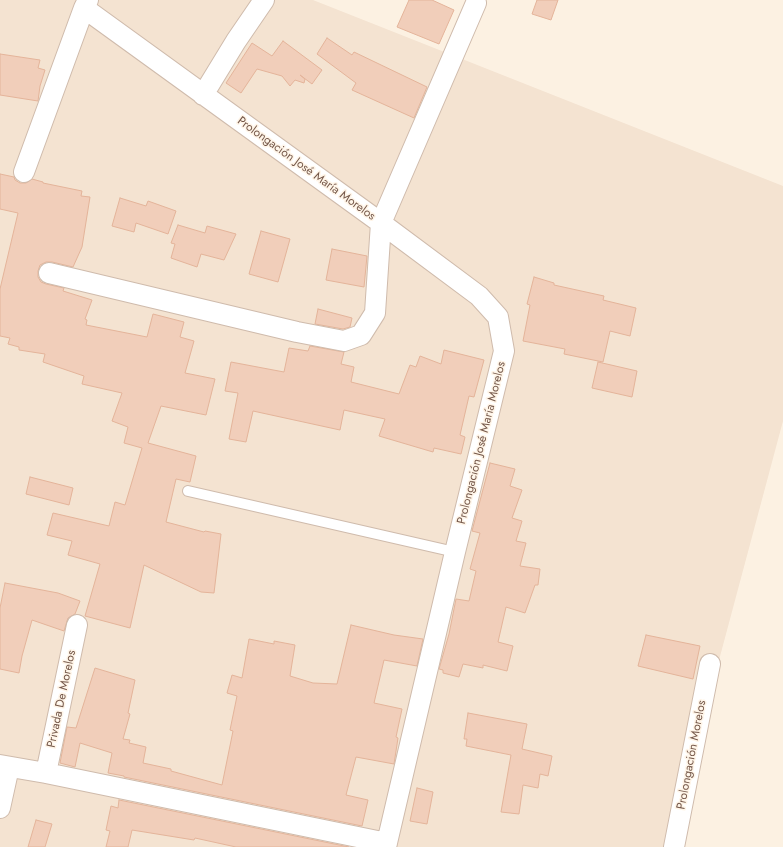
<!DOCTYPE html>
<meta charset="utf-8">
<style>
body{margin:0}
canvas{display:block;background:#fcf1e2}
</style>
<canvas width="783" height="847"></canvas>
<script>
const ctx = document.querySelector('canvas').getContext('2d');
ctx.lineJoin = 'round';
function paint(path, color) {
  ctx.fillStyle = color;
  ctx.fill(path, 'evenodd');
}
function toPath(rows) {
  const path = new Path2D();
  for (const r of rows) {
    path.moveTo(r[0], r[1]);
    for (let i = 2; i < r.length; i += 2) path.lineTo(r[i], r[i + 1]);
  }
  return path;
}
function trace(path, color, width, dash) {
  ctx.strokeStyle = color;
  ctx.lineWidth = width;
  ctx.lineCap = dash ? 'butt' : 'round';
  ctx.setLineDash(dash || []);
  ctx.stroke(path);
}
function label(font, color, halo, rows, align = 'center') {
  ctx.font = font + ' Jost,sans-serif';
  ctx.lineWidth = 3;
  ctx.setLineDash([]);
  ctx.textBaseline = 'middle';
  ctx.strokeStyle = halo;
  ctx.fillStyle = color;
  for (const [text, x, y, turn = 0] of rows) {
    ctx.save();
    ctx.translate(x, y);
    ctx.rotate((+turn || 0) * Math.PI / 180);
    ctx.textAlign = isNaN(turn) ? turn : align;
    if (halo) ctx.strokeText(text, 0, 0);
    ctx.fillText(text, 0, 0);
    ctx.restore();
  }
}
paint(toPath([
 [0,0,313,0,783,186,783,421,669,847,0,847]
]), '#f4e3d1');
const building = toPath([
 [409,0,432,0,454,10,439,44,397,27,409,0],
 [537,0,558,0,551,20,532,14,537,0],
 [327,38,352,55,354,52,427,87,414,118,352,90,356,83,317,54,327,38],
 [283,41,322,70,312,84,300,75,305,79,304,83,295,80,290,86,282,76,257,69,241,93,226,83,252,43,272,56,283,41],
 [0,54,40,60,38,68,45,70,40,86,38,101,0,95,0,54],
 [0,174,14,177,15,180,20,183,26,183,32,179,43,182,43,183,82,191,81,196,90,197,82,247,73,267,52,262,46,262,40,265,38,271,38,277,41,282,46,284,64,288,63,291,92,300,85,319,87,320,86,325,147,337,153,314,184,322,180,337,194,341,185,373,215,379,206,415,161,406,148,443,196,456,190,482,176,479,166,522,204,532,205,531,221,534,214,593,201,592,144,565,130,628,85,616,100,564,68,555,72,541,47,535,53,513,109,526,115,502,125,505,142,448,124,443,128,427,112,421,122,393,82,384,84,376,43,362,45,354,19,350,19,347,8,344,10,338,0,336,0,289,18,213,0,209,0,174],
 [120,198,146,206,148,201,176,211,168,234,136,223,134,232,112,226,120,198],
 [178,225,205,233,207,226,236,234,224,260,201,254,197,267,171,258,175,244,171,243,178,225],
 [261,231,290,239,278,282,249,274,261,231],
 [332,249,367,256,364,287,326,280,332,249],
 [534,277,554,283,554,285,604,296,603,300,636,308,630,336,610,331,603,362,564,354,565,349,523,341,530,305,527,304,534,277],
 [318,309,352,318,350,327,343,329,315,324,318,309],
 [310,346,344,352,341,364,354,367,351,382,399,394,410,365,416,367,420,356,441,364,444,350,484,360,474,397,469,396,460,435,465,437,461,454,434,448,433,452,379,436,385,419,344,410,340,430,253,411,246,442,229,439,238,393,225,391,231,362,284,372,289,348,308,351,310,346],
 [598,362,637,371,632,397,592,388,598,362],
 [490,463,515,469,510,486,522,490,512,518,522,521,516,541,526,543,520,566,540,569,538,585,535,585,525,613,506,607,498,642,513,646,507,671,483,665,483,668,463,664,459,677,443,673,443,670,439,669,449,634,456,599,469,601,476,571,470,569,480,533,472,531,490,463],
 [30,477,73,488,69,505,26,494,30,477],
 [5,583,58,593,80,601,75,614,68,618,64,631,32,620,22,656,19,673,0,669,0,608,5,583],
 [351,625,394,635,423,639,417,666,384,660,374,703,402,709,396,737,398,738,394,764,356,757,346,795,368,800,362,826,124,777,124,776,108,773,112,753,80,743,75,767,60,763,67,727,76,728,95,668,135,680,128,713,130,714,123,739,130,740,129,743,146,747,143,763,171,769,171,771,222,785,233,731,230,730,237,696,227,693,232,675,242,678,249,639,274,644,274,641,295,645,290,676,313,683,337,684,351,625],
 [646,635,700,646,693,679,638,666,646,635],
 [468,713,527,724,522,749,552,756,548,776,540,774,538,788,523,785,519,814,501,812,511,755,466,746,467,739,464,739,468,713],
 [417,788,433,792,427,824,410,821,417,788],
 [119,800,349,847,236,847,195,838,194,840,132,830,128,847,106,847,110,831,106,830,111,806,118,808,119,800],
 [36,820,52,824,45,847,28,847,36,820]
]);
paint(building, '#f1ceba');
trace(building, '#e4b49a', 1);
const service = toPath([
 [188,491,455,552]
]);
const minor = toPath([
 [88,0,84,8,381,223,479,296,498,317,504,351,455,552,386,847],
 [203,95,236,41,264,0],
 [24,172,84,8],
 [49,273,297,332,344,341,361,335,375,313,381,223,476,3],
 [0,765,46,773,387,843],
 [46,773,77,625],
 [0,808,9,767],
 [674,847,710,664]
]);
trace(service, '#cfbbac', 12);
trace(minor, '#cfbbac', 22);
trace(service, '#fff', 10);
trace(minor, '#fff', 20);
label('12px', '#745749', '#fff5e8', [
 ["Prolongación José María Morelos",306,169,36],
 ["Prolongación José María Morelos",482,443,-76],
 ["Privada De Morelos",62,699,-78],
 ["Prolongación Morelos",692,755,-79]
]);
</script>
